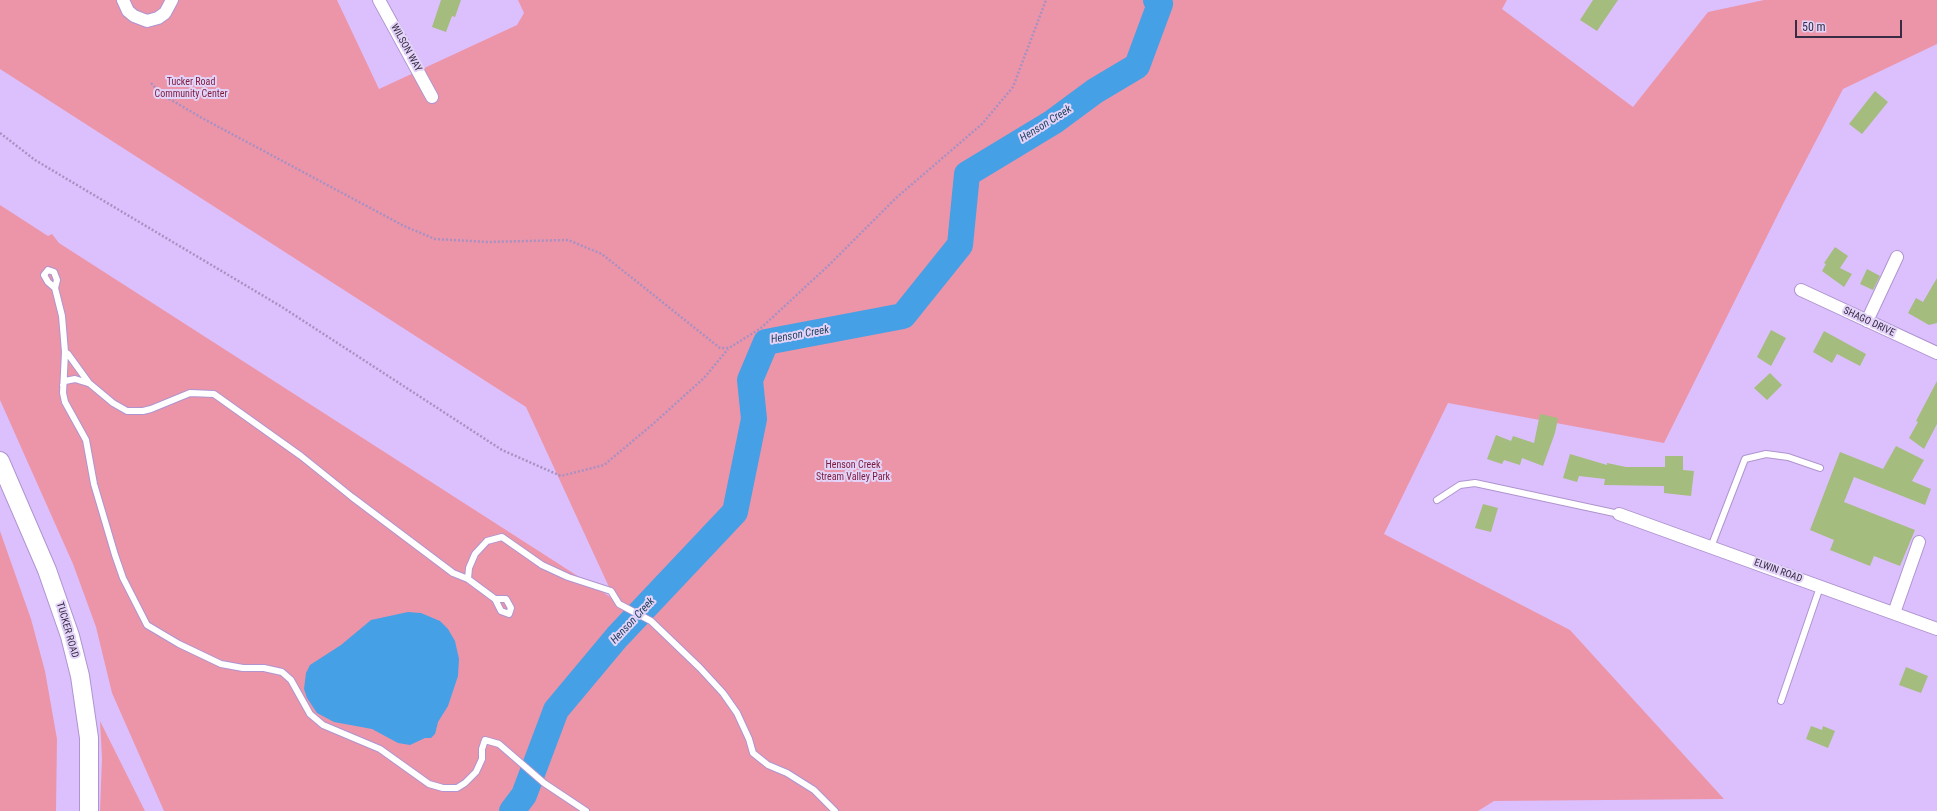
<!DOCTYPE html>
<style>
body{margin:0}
#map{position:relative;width:1937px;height:811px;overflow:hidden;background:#dcc0fd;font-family:"Roboto Condensed",sans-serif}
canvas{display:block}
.scale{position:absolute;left:1795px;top:20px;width:107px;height:18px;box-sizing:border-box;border:2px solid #372c44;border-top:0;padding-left:5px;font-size:12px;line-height:14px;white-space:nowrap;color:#372c44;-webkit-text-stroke:3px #e3d3f8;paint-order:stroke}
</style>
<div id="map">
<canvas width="1937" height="811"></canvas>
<div class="scale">50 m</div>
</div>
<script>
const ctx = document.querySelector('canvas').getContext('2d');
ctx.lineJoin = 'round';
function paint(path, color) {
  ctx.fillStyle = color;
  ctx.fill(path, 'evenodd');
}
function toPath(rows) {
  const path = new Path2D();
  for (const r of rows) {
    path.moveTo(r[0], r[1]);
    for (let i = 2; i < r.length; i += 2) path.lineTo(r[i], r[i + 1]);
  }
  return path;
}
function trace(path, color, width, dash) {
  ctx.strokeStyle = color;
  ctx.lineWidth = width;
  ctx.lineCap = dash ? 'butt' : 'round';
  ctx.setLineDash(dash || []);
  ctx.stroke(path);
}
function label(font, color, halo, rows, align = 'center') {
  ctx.font = font + ' "Roboto Condensed",sans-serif';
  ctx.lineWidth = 4;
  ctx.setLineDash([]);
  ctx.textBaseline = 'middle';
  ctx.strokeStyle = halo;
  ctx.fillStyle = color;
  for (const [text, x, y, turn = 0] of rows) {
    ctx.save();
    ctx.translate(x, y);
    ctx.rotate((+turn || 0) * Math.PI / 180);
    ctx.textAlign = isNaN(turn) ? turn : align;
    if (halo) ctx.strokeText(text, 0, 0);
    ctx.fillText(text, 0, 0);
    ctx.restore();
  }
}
paint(toPath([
 [0,0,337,0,379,89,517,25,524,13,518,0,1507,0,1502,9,1633,107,1708,12,1764,0,1937,0,1937,44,1843,89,1784,202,1664,443,1448,403,1384,534,1570,630,1724,799,1494,801,1478,811,164,811,112,693,96,627,73,564,0,400,0,205,48,236,52,234,59,243,615,600,526,407,0,69],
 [0,531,31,619,45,671,57,739,56,811,0,811],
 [100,721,145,811,100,811,102,758]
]), '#ec95a9');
paint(toPath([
 [408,612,421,613,440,621,448,629,455,641,459,659,458,676,448,706,438,722,435,734,431,738,425,738,410,745,398,743,372,729,334,722,317,713,307,698,304,689,306,673,310,665,341,645,371,620]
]), '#45a0e6');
trace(toPath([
 [512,811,524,795,556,710,617,637,735,512,754,419,750,380,766,342,903,316,960,245,967,174,1053,122,1095,91,1137,66,1160,4,1156,0]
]), '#45a0e6', 26);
paint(toPath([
 [441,0,461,0,455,17,452,16,446,32,432,27],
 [1593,0,1618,0,1597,31,1580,20],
 [1875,91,1888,102,1862,134,1849,124],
 [1835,247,1848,256,1840,268,1852,274,1844,287,1822,271,1826,264,1824,263],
 [1867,269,1880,276,1873,290,1860,284],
 [1937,278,1937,323,1929,325,1908,313,1916,298,1923,302],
 [1771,330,1786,338,1771,366,1757,357],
 [1824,331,1866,354,1860,366,1837,354,1832,363,1813,352],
 [1770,373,1782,385,1767,400,1754,388],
 [1937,381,1937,424,1924,449,1909,438,1918,422,1916,421],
 [1540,414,1558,418,1555,433,1543,466,1522,458,1520,465,1504,460,1502,464,1487,459,1496,435,1511,441,1513,436,1534,443],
 [1896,446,1924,460,1912,481,1931,489,1925,505,1854,477,1844,502,1915,530,1900,566,1874,556,1870,566,1830,550,1834,540,1810,530,1840,452,1883,469],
 [1570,454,1607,465,1607,463,1626,467,1665,467,1665,456,1683,456,1683,470,1694,471,1691,496,1664,493,1664,486,1604,485,1605,479,1579,476,1577,482,1563,478],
 [1483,504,1498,508,1491,532,1475,528],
 [1906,667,1928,676,1921,693,1899,685],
 [1811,726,1822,730,1823,726,1835,731,1828,748,1806,739]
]), '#a4bc7d');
const lane = toPath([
 [55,288,57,280,54,272,48,270,44,275,48,282,55,288,62,316,65,352,63,393,65,402,86,440,94,484,115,555,123,578,147,625,179,644,221,664,243,668,264,668,282,672,291,680,310,714,323,725,380,749,429,784,443,788,457,788,465,783,476,772,482,759,482,749,485,740,499,744,544,783,586,811],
 [65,352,68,354,89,383,113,403,127,411,143,411,151,409,190,393,214,394,301,456,352,497,453,573,468,579,495,599,501,611,509,614,511,608,506,599,495,599],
 [63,385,65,381,75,379,88,383],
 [1437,500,1460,485,1475,483,1619,514],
 [1711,547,1745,459,1766,454,1788,457,1820,468],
 [468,579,469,568,475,554,487,541,502,537,542,565,568,577,611,591,619,604,651,621,700,668,723,693,737,713,749,739,753,753,768,765,787,773,814,790,835,811],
 [1781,701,1820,587]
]);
const street = toPath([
 [123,0,128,11,134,16,147,21,158,18,165,13,172,0],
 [379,0,432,97],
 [1801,290,1937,353],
 [1867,321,1897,257],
 [1619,514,1937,629],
 [1894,613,1919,542]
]);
const secondary = toPath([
 [0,461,47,570,70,636,80,676,89,738,89,811]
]);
trace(lane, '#af94cf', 8);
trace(street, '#af94cf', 14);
trace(secondary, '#af94cf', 20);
trace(toPath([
 [151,83,161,94,202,118,404,226,435,239,488,242,568,240,602,254,720,348,729,348,761,328,830,264,896,198,982,124,1013,87,1046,0],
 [0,133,35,160,282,307,502,450,561,476,604,465,653,424,704,378,728,349]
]), '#a891c2', 2.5, [2, 2]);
trace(lane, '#fff', 6);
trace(street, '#fff', 12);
trace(secondary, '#fff', 18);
label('10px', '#372c44', '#e3d3f8', [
 ["WILSON WAY",406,48,61],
 ["SHAGO DRIVE",1869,322,25],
 ["ELWIN ROAD",1778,571,20],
 ["TUCKER ROAD",67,630,74]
]);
label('10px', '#7b1b3c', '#e3d3f8', [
 ["Tucker Road",191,82],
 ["Community Center",191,94],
 ["Henson Creek",853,465],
 ["Stream Valley Park",853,477]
]);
label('italic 11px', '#1a3f5c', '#e3d3f8', [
 ["Henson Creek",1046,124,-32],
 ["Henson Creek",800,335,-10],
 ["Henson Creek",633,621,-47]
]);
</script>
